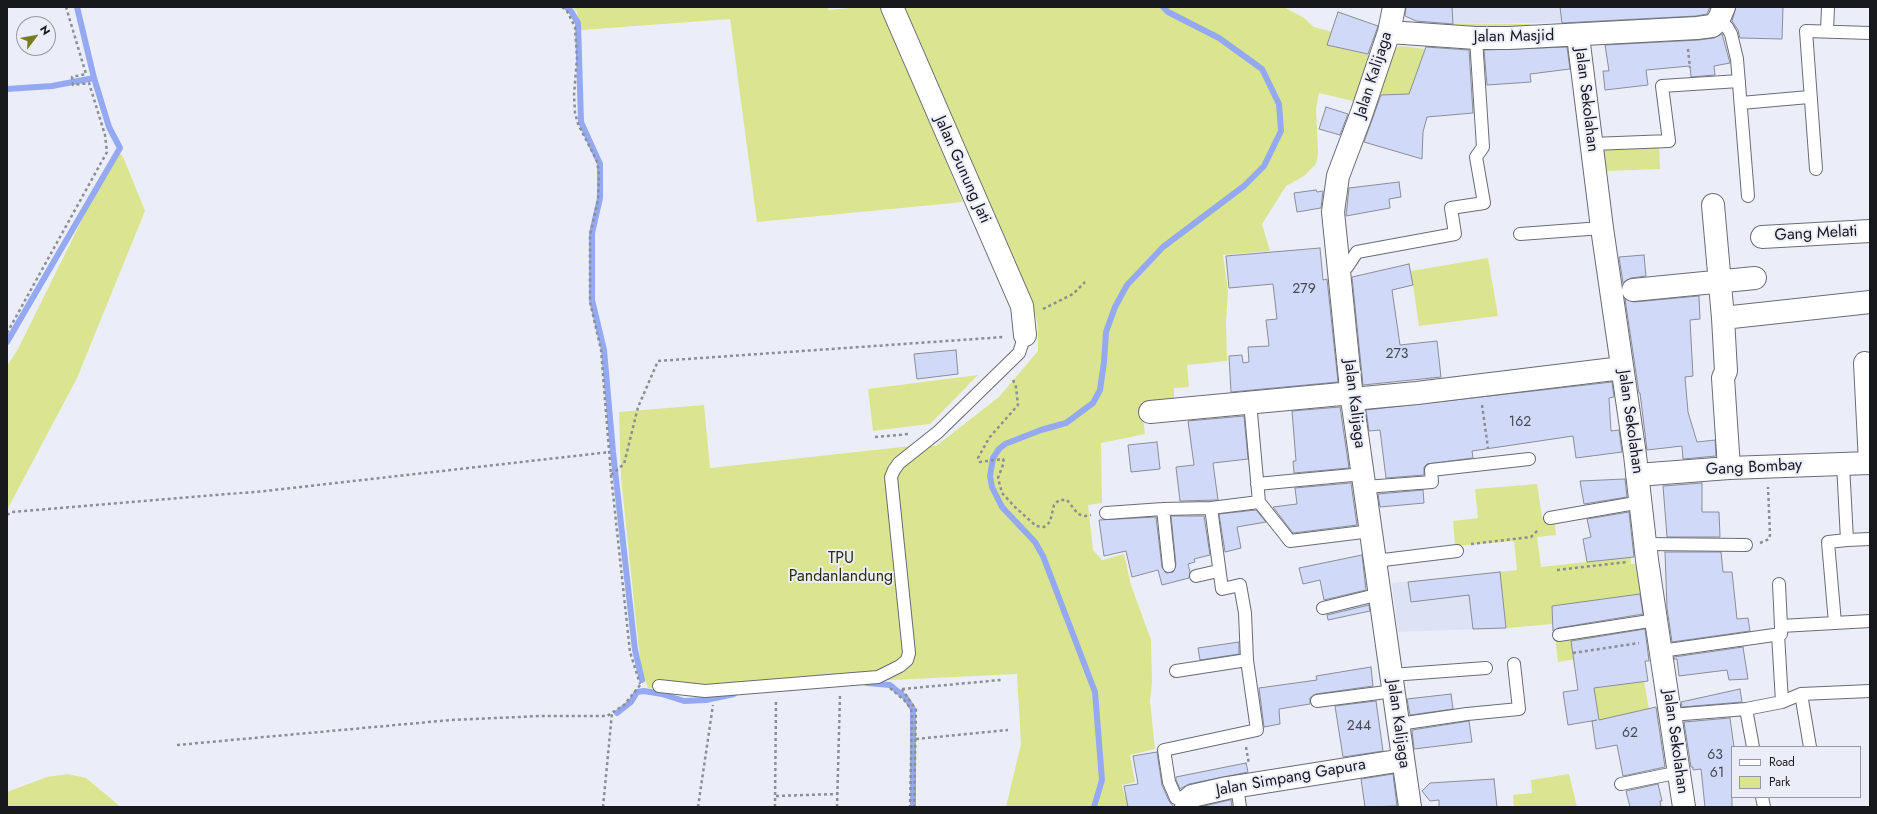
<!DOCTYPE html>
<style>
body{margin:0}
#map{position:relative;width:1877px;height:814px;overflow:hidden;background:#ebeef8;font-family:Jost,sans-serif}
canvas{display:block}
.frame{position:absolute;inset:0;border:8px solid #17181c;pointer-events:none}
.legend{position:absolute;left:1731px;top:746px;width:130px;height:52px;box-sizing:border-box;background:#ebeef8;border:1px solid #9698a0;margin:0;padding:5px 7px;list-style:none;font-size:12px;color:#17181c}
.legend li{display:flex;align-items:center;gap:8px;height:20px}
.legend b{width:20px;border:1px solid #9698a0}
.north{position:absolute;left:16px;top:16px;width:40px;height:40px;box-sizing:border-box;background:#ebeef8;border:1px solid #9698a0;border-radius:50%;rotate:58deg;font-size:11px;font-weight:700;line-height:16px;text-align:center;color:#17181c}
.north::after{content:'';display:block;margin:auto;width:14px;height:18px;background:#757c26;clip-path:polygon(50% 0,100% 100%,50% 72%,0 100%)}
</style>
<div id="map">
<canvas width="1877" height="814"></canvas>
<div class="frame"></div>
<ul class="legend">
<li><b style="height:5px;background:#fff"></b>Road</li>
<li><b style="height:11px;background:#dbe590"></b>Park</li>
</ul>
<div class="north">N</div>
</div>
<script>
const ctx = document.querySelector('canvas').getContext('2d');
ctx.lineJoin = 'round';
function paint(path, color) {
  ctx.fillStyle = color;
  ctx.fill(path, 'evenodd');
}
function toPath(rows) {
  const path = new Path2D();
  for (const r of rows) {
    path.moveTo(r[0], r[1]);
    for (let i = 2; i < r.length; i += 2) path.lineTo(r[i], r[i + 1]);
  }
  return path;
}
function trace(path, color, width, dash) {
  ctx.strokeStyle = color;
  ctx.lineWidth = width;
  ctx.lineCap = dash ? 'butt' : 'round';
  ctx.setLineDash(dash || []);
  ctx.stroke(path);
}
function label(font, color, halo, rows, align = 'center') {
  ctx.font = font + ' Jost,sans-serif';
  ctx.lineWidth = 4;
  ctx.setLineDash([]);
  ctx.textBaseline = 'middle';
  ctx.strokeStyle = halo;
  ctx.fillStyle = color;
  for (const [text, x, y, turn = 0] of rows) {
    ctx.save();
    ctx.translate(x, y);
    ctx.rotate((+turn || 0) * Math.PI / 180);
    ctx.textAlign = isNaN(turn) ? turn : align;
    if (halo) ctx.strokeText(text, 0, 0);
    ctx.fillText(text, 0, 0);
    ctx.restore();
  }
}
paint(toPath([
 [1409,7,1589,7,1591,22,1453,24,1454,31,1440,30,1440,24,1419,23,1414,20,1411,17],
 [1499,572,1506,628,1398,632,1392,583]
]), '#dde3f4');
paint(toPath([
 [573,7,827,7,829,10,859,7,881,7,963,202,757,222,730,19,581,30,577,12],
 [903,7,1284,7,1304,18,1314,27,1332,32,1328,45,1370,55,1357,102,1319,93,1316,109,1318,153,1316,164,1304,176,1286,186,1262,224,1270,251,1223,255,1228,291,1226,322,1227,361,1187,365,1189,387,1174,388,1174,399,1141,402,1145,434,1101,443,1102,503,1088,505,1093,550,1102,560,1124,554,1131,585,1151,640,1152,682,1150,701,1155,749,1130,755,1135,782,1122,785,1125,797,1136,795,1139,807,1006,807,1021,744,1017,674,808,684,686,696,658,689,648,688,641,669,621,478,619,412,704,405,710,468,911,446,936,446,999,397,1038,351,1038,327,1036,317,965,155],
 [1453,24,1530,24,1531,32,1454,31],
 [1400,46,1425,49,1409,94,1379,95,1396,48],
 [1659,144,1660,169,1605,171,1602,147],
 [117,149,124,159,145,211,77,378,7,510,7,366,18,349],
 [1488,258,1498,316,1419,326,1411,271],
 [978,375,930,424,873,431,868,389],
 [1537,484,1542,517,1554,517,1556,535,1537,537,1541,567,1631,557,1631,564,1640,564,1645,594,1552,606,1553,624,1506,628,1499,572,1517,570,1514,541,1455,546,1453,521,1478,518,1475,489],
 [1598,630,1601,650,1594,656,1558,662,1555,637],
 [1644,681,1649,709,1599,720,1598,711,1579,714,1576,691],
 [68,774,86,778,121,807,7,807,7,792,47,777],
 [1569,774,1577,807,1514,807,1513,795,1532,793,1531,780]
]), '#dbe590');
trace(toPath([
 [566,7,571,11,578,23,581,122,600,164,600,198,592,233,592,300,604,350,613,452,635,650,642,680],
 [7,89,52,86,94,78],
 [7,342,120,148,109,127,94,78,77,7],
 [867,683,890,685,906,698,913,709,913,807],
 [617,713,631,702,637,692,644,691,662,694,684,701,706,700,734,694],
 [1094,807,1102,780,1095,692,1043,556,1035,542,1002,507,992,487,990,476,993,458,999,449,1005,444,1041,430,1066,423,1093,403,1100,390,1104,362,1106,332,1115,307,1127,285,1163,247,1244,186,1264,166,1281,131,1279,104,1262,69,1219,38,1168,12,1163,7]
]), '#94a9f2', 6);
const building = toPath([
 [1406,7,1452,7,1453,24,1416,21,1405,16,1406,7],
 [1560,7,1710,7,1707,14,1696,16,1562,23,1560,7],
 [1736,7,1783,7,1782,39,1740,38,1738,30,1732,21,1736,7],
 [1338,12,1378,26,1368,54,1327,45,1338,12],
 [1722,34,1730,63,1714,66,1715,75,1691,77,1690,66,1646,70,1648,85,1605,90,1603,71,1609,71,1605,45,1699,40,1714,38,1722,34],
 [1426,47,1469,50,1473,113,1427,117,1423,132,1422,159,1364,142,1381,95,1409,94,1426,47],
 [1567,47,1570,69,1530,74,1531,82,1487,85,1484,50,1567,47],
 [1326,107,1348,114,1340,135,1319,129,1326,107],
 [1399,182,1401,197,1389,199,1390,208,1346,216,1349,188,1399,182],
 [1316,190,1317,192,1323,191,1321,208,1297,212,1294,193,1316,190],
 [1320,248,1323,280,1327,279,1338,382,1231,392,1229,356,1242,355,1243,363,1249,362,1248,347,1269,346,1266,320,1277,319,1273,284,1229,288,1226,256,1320,248],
 [1644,255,1646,276,1631,278,1623,283,1619,257,1644,255],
 [1409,264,1413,285,1392,290,1400,345,1437,341,1441,377,1363,385,1352,277,1409,264],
 [1699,296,1700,319,1690,320,1693,376,1685,377,1688,412,1697,442,1715,440,1716,456,1683,459,1682,446,1647,450,1640,393,1639,393,1625,299,1634,302,1699,296],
 [956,350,958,374,917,379,914,354,956,350],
 [1612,382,1614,397,1609,398,1611,431,1619,430,1622,452,1576,458,1573,436,1472,451,1473,458,1427,464,1424,467,1424,475,1386,478,1380,430,1369,431,1366,410,1612,382],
 [1340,407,1349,468,1294,473,1293,461,1296,461,1292,411,1340,407],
 [1244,416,1248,459,1213,463,1218,500,1180,501,1176,467,1194,465,1188,421,1244,416],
 [1157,442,1160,469,1131,472,1128,445,1157,442],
 [1625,479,1627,497,1584,504,1580,481,1625,479],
 [1351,483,1357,525,1293,533,1273,507,1297,504,1295,488,1351,483],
 [1702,483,1702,512,1719,512,1720,537,1667,537,1663,486,1702,483],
 [1423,490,1424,503,1380,507,1378,494,1423,490],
 [1256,510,1266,522,1237,527,1241,548,1225,552,1219,514,1256,510],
 [1629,512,1634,557,1587,562,1583,539,1591,537,1587,519,1629,512],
 [1171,516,1204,516,1210,555,1194,559,1195,562,1188,564,1190,572,1189,578,1162,585,1158,570,1132,577,1126,551,1104,556,1099,520,1156,517,1162,567,1166,573,1173,572,1176,565,1171,516],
 [1665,552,1721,552,1723,572,1732,572,1737,619,1748,618,1750,631,1672,642,1667,608,1665,552],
 [1362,555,1366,590,1324,600,1320,580,1303,584,1299,568,1362,555],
 [1500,572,1506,628,1473,629,1469,595,1411,602,1408,582,1500,572],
 [1640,594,1643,614,1558,628,1553,631,1552,606,1640,594],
 [1369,605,1370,611,1328,620,1327,615,1369,605],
 [1645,629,1649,661,1645,661,1648,681,1594,688,1599,720,1656,707,1665,767,1623,776,1617,745,1596,749,1592,721,1597,720,1568,725,1563,692,1578,690,1571,641,1645,629],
 [1239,642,1239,654,1200,660,1198,648,1239,642],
 [1743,647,1748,679,1729,680,1727,670,1679,676,1677,659,1674,659,1674,657,1743,647],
 [1371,667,1373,686,1316,694,1310,698,1310,704,1279,709,1280,724,1264,727,1259,688,1317,680,1316,676,1371,667],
 [1740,689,1742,702,1682,707,1681,702,1740,689],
 [1451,694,1453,709,1410,715,1407,699,1451,694],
 [1376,701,1383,751,1343,757,1335,706,1376,701],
 [1730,718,1734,747,1732,747,1732,807,1705,807,1701,769,1693,770,1693,767,1691,767,1684,722,1730,718],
 [1469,721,1472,742,1414,749,1412,730,1469,721],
 [1157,752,1162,785,1169,801,1174,807,1128,807,1124,786,1138,784,1133,756,1157,752],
 [1246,763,1248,772,1189,784,1180,789,1176,780,1176,777,1246,763],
 [1393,774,1397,806,1365,807,1361,779,1393,774],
 [1494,779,1497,807,1439,807,1439,800,1430,801,1422,791,1430,783,1494,779],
 [1658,784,1662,801,1660,801,1661,807,1630,807,1626,791,1658,784],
 [1231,800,1232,807,1200,807,1229,800,1231,800]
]);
paint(building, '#d0d9f8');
trace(building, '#8a8d96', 1);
const service = toPath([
 [1718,21,1727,27,1731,34,1737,59,1748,196],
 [1827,31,1828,7],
 [1741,103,1809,97],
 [1592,144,1669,141,1662,86,1739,81],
 [1816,169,1806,31,1870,33],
 [1520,234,1602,228],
 [1338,269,1347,267,1357,252,1455,234,1451,208,1484,203,1476,157,1483,147,1476,38],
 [1250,402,1259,502,1290,541,1371,531],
 [1843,464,1847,540,1870,539],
 [1257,484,1363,474],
 [1365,487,1432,482,1431,470,1529,459],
 [1163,509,1169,566],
 [1106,513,1163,509,1211,508,1259,502],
 [1550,518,1641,502],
 [1646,544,1746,545],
 [1375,561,1457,551],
 [1196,576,1218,571],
 [1779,584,1781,626],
 [1323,608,1380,594],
 [1835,623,1828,542,1847,540],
 [1778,634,1782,702],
 [1559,635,1656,620],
 [1661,651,1781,634,1781,626,1870,621],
 [1176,671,1247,660],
 [1391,675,1486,668],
 [659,686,705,691,878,677,900,666,907,660,909,653,891,477,894,470,899,463,938,432,1019,353,1025,335],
 [1801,694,1810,747],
 [1317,701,1394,691],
 [1746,709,1782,702,1801,694,1870,691],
 [1671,715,1746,709,1753,747],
 [1399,724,1467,714,1519,709,1514,664],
 [1621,784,1680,772],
 [1237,786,1240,807],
 [1762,797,1764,807],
 [1187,800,1176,798,1169,782,1164,750,1257,730,1247,660,1245,613,1240,585,1222,589,1211,508]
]);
const minor = toPath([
 [892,7,1022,306,1025,335],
 [1394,7,1389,32,1361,115,1338,176,1333,212,1352,399,1410,807],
 [1389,32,1476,38,1509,38,1697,28,1712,26,1718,21,1724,7],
 [1578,36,1602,228,1635,455,1647,560,1684,807],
 [1713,205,1723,318,1726,371,1723,378,1729,468],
 [1762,237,1870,231],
 [1633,290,1755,278],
 [1723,318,1870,302],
 [1352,399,1417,393,1622,368],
 [1150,412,1352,393],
 [1637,475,1729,468,1870,463,1865,363],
 [1186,807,1187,800,1192,796,1227,788,1403,760]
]);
trace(service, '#6a6c75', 14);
trace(minor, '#6a6c75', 24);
trace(toPath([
 [562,7,567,11,575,27,577,58,574,95,575,113,578,124,597,161,599,175,598,200,590,235,590,302,601,350,611,475,630,652,640,684],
 [1688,49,1690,68],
 [1043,309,1073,294,1085,282],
 [7,333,107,152,105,135,89,83,73,85,72,77,86,74,66,7],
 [1013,380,1016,387,1018,405,989,438,978,458,980,462,1003,459,1004,462,998,478,1002,493,1015,507,1036,526,1044,527,1050,522,1054,505,1059,500,1067,500,1078,514,1085,516,1091,515],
 [1482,405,1488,448],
 [875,437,909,434],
 [611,475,624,464,638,407,658,361,1004,337],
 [7,515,12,512,265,491,610,452],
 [1760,543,1769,539,1770,535,1768,487],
 [1471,544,1531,537,1539,529],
 [1557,570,1627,562],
 [1573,653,1639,643],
 [890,688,905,701,911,709,912,715,910,807],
 [902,689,916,710,914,807],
 [902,689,1001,680],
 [916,739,1008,730],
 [177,745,451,720,541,716,607,716,624,705,641,684],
 [1246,747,1249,764],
 [776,796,837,794],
 [603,807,612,713],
 [698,807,713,705],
 [775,807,776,700],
 [837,807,840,695]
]), '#8c8e95', 2.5, [3, 3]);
trace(service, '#fff', 12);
trace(minor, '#fff', 22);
label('14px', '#454853', null, [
 ["279",1304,290],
 ["273",1397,355],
 ["162",1520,423],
 ["244",1359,727],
 ["62",1630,734],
 ["63",1715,756],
 ["61",1717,774]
]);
label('16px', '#17181c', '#ebeef8', [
 ["Jalan Masjid",1514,37,-1],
 ["Jalan Kalijaga",1374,75,-72],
 ["Jalan Sekolahan",1586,100,83],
 ["Jalan Gunung Jati",962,170,66],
 ["Gang Melati",1816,234,-3],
 ["Jalan Kalijaga",1354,404,83],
 ["Jalan Sekolahan",1630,422,82],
 ["Gang Bombay",1754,468,-3],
 ["Jalan Kalijaga",1398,724,82],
 ["Jalan Sekolahan",1675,742,82],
 ["Jalan Simpang Gapura",1291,778,-10]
]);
label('16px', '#2a2d07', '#ebeef8', [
 ["TPU",841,559],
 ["Pandanlandung",841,577]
]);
</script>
